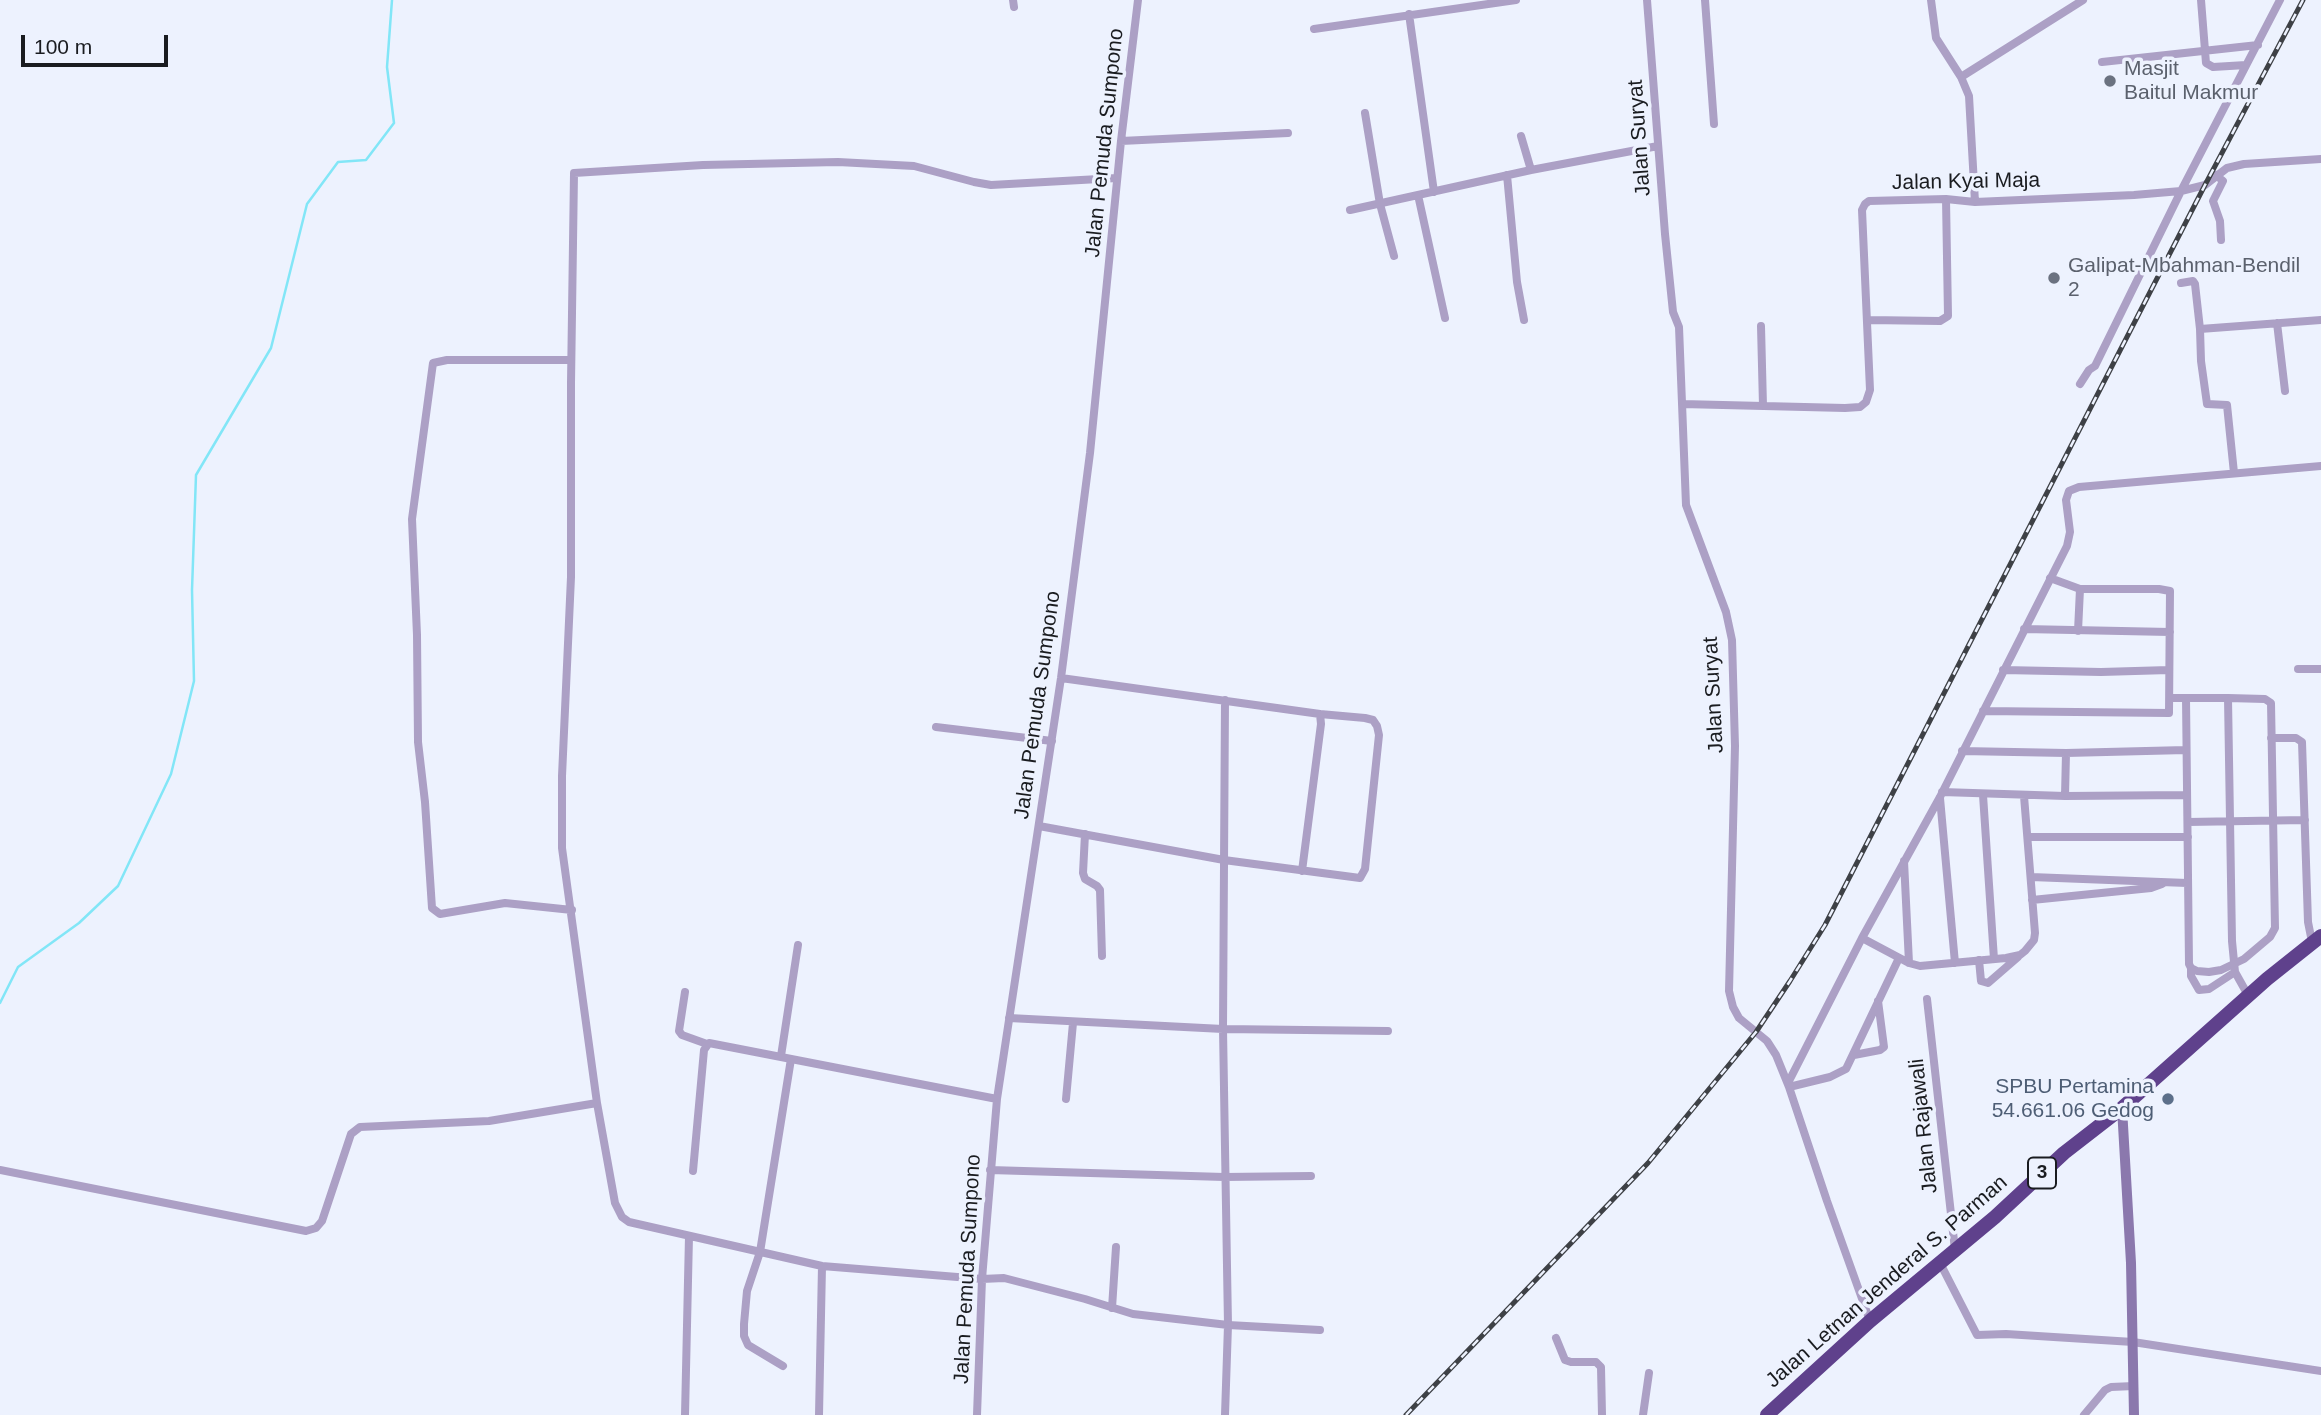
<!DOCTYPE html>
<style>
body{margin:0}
#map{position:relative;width:2321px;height:1415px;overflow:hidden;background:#edf2fe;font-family:Arial,sans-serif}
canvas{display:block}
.scale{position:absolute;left:21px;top:35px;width:147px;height:32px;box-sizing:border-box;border:4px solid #1a1c20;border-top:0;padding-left:9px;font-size:21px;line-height:24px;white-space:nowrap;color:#1a1c20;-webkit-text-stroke:5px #edf2fe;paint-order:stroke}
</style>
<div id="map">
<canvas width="2321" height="1415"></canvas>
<div class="scale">100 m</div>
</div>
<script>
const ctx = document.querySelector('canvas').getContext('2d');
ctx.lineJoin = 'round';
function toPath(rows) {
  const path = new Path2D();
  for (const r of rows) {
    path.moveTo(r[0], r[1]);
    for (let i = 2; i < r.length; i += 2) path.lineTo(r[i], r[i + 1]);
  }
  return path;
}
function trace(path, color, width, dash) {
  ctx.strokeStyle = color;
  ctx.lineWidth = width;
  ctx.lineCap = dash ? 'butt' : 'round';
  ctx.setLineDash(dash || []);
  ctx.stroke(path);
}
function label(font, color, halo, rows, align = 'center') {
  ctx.font = font + ' Arial,sans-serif';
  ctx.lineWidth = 7;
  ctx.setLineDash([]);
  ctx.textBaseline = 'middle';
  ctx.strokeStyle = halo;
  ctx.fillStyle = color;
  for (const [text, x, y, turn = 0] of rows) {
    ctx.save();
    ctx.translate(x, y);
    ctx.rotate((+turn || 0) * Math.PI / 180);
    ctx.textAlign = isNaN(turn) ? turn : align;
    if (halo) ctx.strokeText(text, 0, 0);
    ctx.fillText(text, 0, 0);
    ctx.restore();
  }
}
trace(toPath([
 [0,1003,18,967,79,923,118,886,171,774,194,681,192,590,196,475,271,348,307,204,338,162,366,160,394,123,387,67,392,0]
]), '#82e6f7', 2.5);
trace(toPath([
 [1013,0,1014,7],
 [1647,0,1665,234,1673,312,1679,327,1686,505,1726,612,1732,640,1735,746,1729,991,1733,1007,1739,1018,1767,1041,1776,1055,1789,1087,1827,1201,1870,1321],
 [1705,0,1714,124],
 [1931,0,1936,38,1961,77,1969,96,1975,202],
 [2201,0,2206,63,2213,67,2246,65],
 [1409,14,1434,192],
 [1314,29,1516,0],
 [2102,62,2258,45],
 [1961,77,2083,0],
 [1365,113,1380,204,1394,256],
 [1521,136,1531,170],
 [1121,141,1288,133],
 [1507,175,1517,282,1524,320],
 [2216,175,2223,181,2213,201,2220,221,2221,240],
 [1418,195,1445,318],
 [1350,210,1531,170,1658,146],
 [2181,283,2193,281,2195,284,2200,329,2321,320],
 [1868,320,1940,321,1948,316,1946,199],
 [2277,323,2285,391],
 [1761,326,1763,406],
 [2200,329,2201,361,2207,404,2227,405,2234,473],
 [571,360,447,360,433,363,412,519,417,635,418,742,425,802,432,908,440,914,505,903,572,910],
 [2080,384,2089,370,2095,366,2181,191,2280,0],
 [1682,404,1845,408,1860,407,1866,402,1870,390,1862,210,1865,204,1869,201,1946,199,1975,202,2134,195,2181,191,2205,185,2227,168,2244,164,2321,159],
 [2024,629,2170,632],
 [2078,631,2080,589],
 [2298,669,2321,669],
 [2003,670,2101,672,2169,670],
 [1061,678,1320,714,1321,724,1302,871],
 [2170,698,2228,698,2265,699,2271,703,2275,928,2270,937,2244,959,2221,970,2209,972,2197,971,2191,968,2189,964,2186,698],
 [2228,698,2232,941,2235,972,2249,997],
 [1983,711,2169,713,2170,591,2159,589,2080,589,2050,578],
 [936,727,1052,741],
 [2271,738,2296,738,2302,742,2308,922,2312,942],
 [1962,751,2066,753,2186,750],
 [1942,792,2065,796,2187,795],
 [1983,795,1994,959],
 [2065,796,2066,753],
 [1940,798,1955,963],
 [2188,822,2305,820],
 [1039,826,1224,860,1360,878,1365,869,1379,735,1377,726,1373,720,1365,718,1320,714],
 [1085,834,1083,873,1085,879,1097,886,1100,890,1102,956],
 [2028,837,2188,837],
 [1904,861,1909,963],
 [2031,877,2187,883],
 [2032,900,2151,888,2162,884],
 [1862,938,1909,963,1920,966,2006,958,2020,955,2025,951,2034,940,2035,933,2024,796],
 [1979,960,1981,981,1988,983,2018,957],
 [2191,968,2191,976,2199,990,2209,989,2235,972],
 [685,992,679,1031,682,1035,707,1044],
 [1927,999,1955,1250],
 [1009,1018,1223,1029,1388,1031],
 [1854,1055,1880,1050,1884,1047,1878,1001],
 [781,1056,798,945],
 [1788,1083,1862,938,1940,797,2067,546,2070,532,2066,500,2069,491,2079,487,2321,466],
 [1789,1087,1830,1077,1846,1069,1899,958],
 [1066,1099,1073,1023],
 [597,1103,615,1203,622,1217,629,1222,822,1266,982,1279,1004,1278,1085,1299,1133,1314,1228,1325,1320,1330],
 [0,1170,306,1231,316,1228,322,1221,351,1134,360,1127,489,1121,597,1103,562,848,562,776,571,577,571,383,574,173,703,165,838,162,914,166,974,182,991,185,1117,178],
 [990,1170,1224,1177,1311,1176],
 [693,1171,704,1050,709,1043,997,1099],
 [1940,1263,1977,1335,2006,1334,2133,1342,2321,1371],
 [1112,1308,1116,1247],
 [1556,1338,1565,1360,1571,1362,1596,1362,1601,1367,1602,1415],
 [783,1366,748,1345,744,1336,744,1324,747,1291,760,1252,791,1059],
 [685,1415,689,1236],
 [819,1415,822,1266],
 [977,1415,982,1279,997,1099,1061,678,1090,453,1121,141,1138,0],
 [1225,1415,1228,1325,1223,1029,1225,700],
 [1643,1415,1649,1373],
 [2084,1415,2105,1390,2111,1387,2134,1386]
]), '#aca0c5', 8);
trace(toPath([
 [2122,1108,2131,1263,2134,1415]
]), '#8b78ad', 10);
trace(toPath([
 [1767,1415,1870,1321,1995,1217,2064,1153,2122,1108,2267,979,2321,936]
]), '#5f418c', 14);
const rail = toPath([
 [1406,1415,1648,1163,1756,1032,1790,981,1825,925,2205,185,2303,0]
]);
trace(rail, '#3e4146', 5);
trace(rail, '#edf2fe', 2.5, [8]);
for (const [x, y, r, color] of [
 [2110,81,7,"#6b7280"],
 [2054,278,7,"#6b7280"],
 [2168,1099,7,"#5c6f8a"]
]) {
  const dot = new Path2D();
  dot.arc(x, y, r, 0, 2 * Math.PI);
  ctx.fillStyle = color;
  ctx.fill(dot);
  trace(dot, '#edf2fe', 2.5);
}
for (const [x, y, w] of [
 [2042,1173,28]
]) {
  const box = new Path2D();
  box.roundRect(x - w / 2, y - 15.5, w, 31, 5);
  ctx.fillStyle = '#edf2fe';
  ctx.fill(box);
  trace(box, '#1a1c20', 2);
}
label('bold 19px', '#1a1c20', null, [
 ["3",2042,1173]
]);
label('21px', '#5b616d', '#edf2fe', [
 ["Masjit",2124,69],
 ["Baitul Makmur",2124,93],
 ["Galipat-Mbahman-Bendil",2068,266],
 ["2",2068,290]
], 'left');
label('21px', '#1a1c20', '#edf2fe', [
 ["Jalan Suryat",1640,138,-94],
 ["Jalan Pemuda Sumpono",1105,143,-84],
 ["Jalan Kyai Maja",1966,182,-1],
 ["Jalan Suryat",1714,695,-93],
 ["Jalan Pemuda Sumpono",1038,705,-82],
 ["Jalan Rajawali",1924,1126,-96],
 ["Jalan Pemuda Sumpono",968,1269,-87],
 ["Jalan Letnan Jenderal S. Parman",1887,1282,-41]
]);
label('21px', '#4e5e75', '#edf2fe', [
 ["SPBU Pertamina",2154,1087],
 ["54.661.06 Gedog",2154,1111]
], 'right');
</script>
